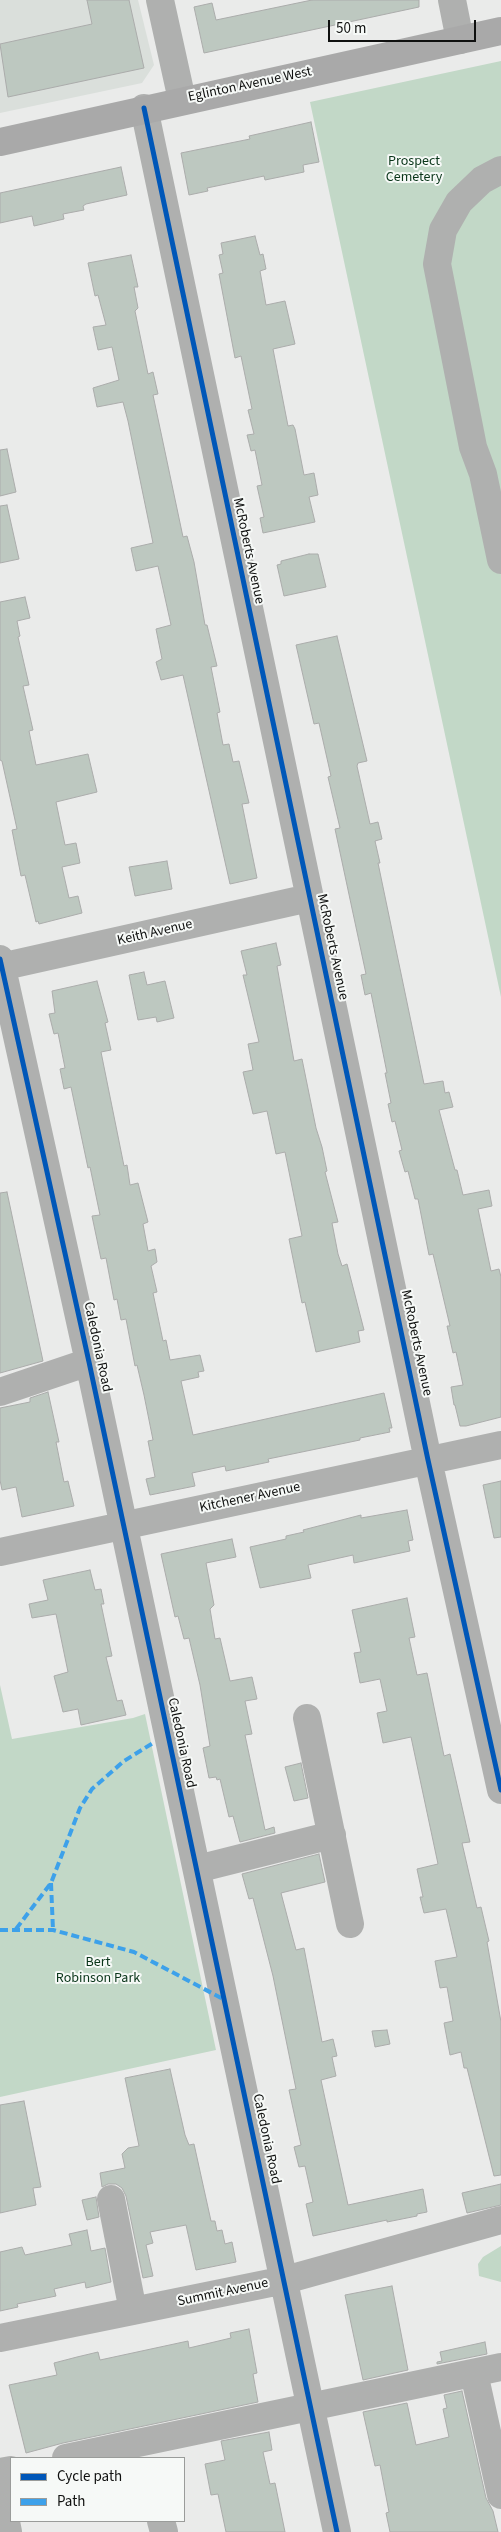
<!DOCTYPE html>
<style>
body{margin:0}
#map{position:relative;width:501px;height:2532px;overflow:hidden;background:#eaebea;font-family:"Source Sans 3",sans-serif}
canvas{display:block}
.legend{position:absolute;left:10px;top:2457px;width:175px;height:65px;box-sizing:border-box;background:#f6f9f7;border:1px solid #9a9c9a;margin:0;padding:6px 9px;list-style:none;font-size:15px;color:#0f100f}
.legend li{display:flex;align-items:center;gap:10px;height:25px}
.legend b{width:25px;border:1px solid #9a9c9a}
.scale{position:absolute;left:328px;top:20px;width:148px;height:22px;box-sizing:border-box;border:2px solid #0f100f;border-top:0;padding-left:6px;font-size:15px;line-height:18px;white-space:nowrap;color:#0f100f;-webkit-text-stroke:4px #f6f9f7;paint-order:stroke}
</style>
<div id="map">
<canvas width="501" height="2532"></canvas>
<ul class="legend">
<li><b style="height:6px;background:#0057b8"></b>Cycle path</li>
<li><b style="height:6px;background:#3da1ea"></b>Path</li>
</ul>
<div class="scale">50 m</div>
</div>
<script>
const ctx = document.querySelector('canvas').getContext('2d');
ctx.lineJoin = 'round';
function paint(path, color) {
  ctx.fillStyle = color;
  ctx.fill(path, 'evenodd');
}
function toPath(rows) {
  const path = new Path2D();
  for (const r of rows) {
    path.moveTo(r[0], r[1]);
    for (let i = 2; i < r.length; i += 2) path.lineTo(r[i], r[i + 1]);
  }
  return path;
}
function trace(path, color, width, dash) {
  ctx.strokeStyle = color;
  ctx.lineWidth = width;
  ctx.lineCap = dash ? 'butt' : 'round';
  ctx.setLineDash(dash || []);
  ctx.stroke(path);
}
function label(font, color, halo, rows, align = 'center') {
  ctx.font = font + ' "Source Sans 3",sans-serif';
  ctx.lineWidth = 4;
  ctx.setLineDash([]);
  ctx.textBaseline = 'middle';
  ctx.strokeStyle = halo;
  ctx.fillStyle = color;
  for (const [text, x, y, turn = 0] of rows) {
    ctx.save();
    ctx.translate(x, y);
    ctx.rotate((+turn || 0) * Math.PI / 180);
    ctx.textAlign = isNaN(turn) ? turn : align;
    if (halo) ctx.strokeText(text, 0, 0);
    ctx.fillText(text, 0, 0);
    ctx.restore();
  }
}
paint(toPath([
 [0,0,138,0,154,65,142,83,0,113]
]), '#dadfdb');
paint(toPath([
 [501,61,501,997,310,102],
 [0,1685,12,1739,133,1718,145,1714,216,2050,0,2097],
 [501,2246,501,2282,479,2276,478,2264,483,2257]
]), '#c2d8c7');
const building = toPath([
 [87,0,129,0,144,68,8,97,0,44,92,24,87,0],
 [312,0,419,0,419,7,204,53,194,7,212,3,216,20,312,0],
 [311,122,319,162,303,165,304,172,265,180,264,176,207,188,208,191,189,195,181,153,250,139,249,136,311,122],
 [121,167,127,195,86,204,83,206,84,210,63,214,64,219,34,226,32,216,0,223,0,193,121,167],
 [255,236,260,255,263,254,266,269,260,271,266,305,285,301,295,344,273,349,288,426,293,425,295,429,304,475,314,473,318,495,309,497,315,522,263,533,260,518,264,517,257,486,262,485,255,450,251,451,247,435,254,434,248,410,252,409,241,356,235,358,219,274,223,273,219,255,223,254,221,243,255,236],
 [131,255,138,287,134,287,138,308,135,311,148,374,153,372,158,394,153,395,183,537,187,536,194,562,205,625,207,625,217,666,211,667,220,712,217,713,223,745,229,744,233,762,239,761,249,803,242,804,257,878,230,884,183,675,161,680,156,662,162,659,156,629,171,625,158,566,136,571,131,548,153,543,128,421,123,402,97,407,93,388,119,380,112,347,98,350,93,327,106,325,98,295,95,296,88,263,131,255],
 [7,449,16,492,0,496,0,450,7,449],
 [7,505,19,559,0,563,0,506,7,505],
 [309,554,318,554,326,587,284,596,277,565,281,564,281,561,309,554],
 [25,597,30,618,17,621,20,636,18,637,29,685,23,686,33,730,29,731,36,765,88,754,97,792,56,802,65,845,76,843,80,863,62,867,69,898,78,896,82,913,39,924,38,921,36,922,25,875,21,876,12,830,17,829,2,761,0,760,0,602,25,597],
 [337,636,367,761,358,763,357,766,370,824,378,822,382,839,375,841,380,863,378,863,424,1084,443,1081,445,1093,449,1092,453,1107,439,1110,455,1170,457,1170,463,1195,489,1190,492,1206,478,1209,491,1271,499,1269,501,1277,501,1417,466,1426,460,1426,455,1405,454,1405,451,1387,463,1385,456,1352,453,1353,447,1326,450,1326,433,1254,429,1255,418,1199,415,1199,408,1171,405,1172,399,1151,402,1150,395,1121,392,1122,388,1104,391,1103,385,1073,387,1073,371,993,365,995,361,975,366,974,335,829,340,828,328,777,331,776,319,723,314,724,296,645,337,636],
 [167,861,172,889,135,896,129,867,167,861],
 [276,943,281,965,277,966,294,1061,302,1059,316,1128,322,1147,327,1171,325,1172,338,1222,332,1223,338,1254,342,1266,347,1264,364,1330,358,1331,360,1342,316,1352,305,1302,302,1303,289,1239,302,1236,285,1152,276,1154,267,1111,253,1114,243,1072,253,1070,248,1044,259,1042,243,975,247,975,241,951,276,943],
 [144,972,147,985,165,981,174,1018,157,1022,156,1017,138,1020,129,975,144,972],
 [97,981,108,1022,105,1023,111,1050,101,1052,124,1166,127,1165,130,1185,138,1183,148,1222,143,1224,148,1251,155,1249,157,1262,151,1266,157,1292,153,1293,163,1341,166,1340,170,1360,200,1355,204,1371,198,1372,199,1377,181,1381,193,1435,384,1393,392,1428,389,1428,390,1432,360,1438,360,1440,268,1459,269,1462,250,1466,226,1471,225,1466,192,1473,195,1486,150,1495,146,1479,155,1477,148,1441,153,1440,144,1395,137,1365,135,1366,126,1319,121,1320,117,1299,114,1300,106,1258,101,1259,92,1216,100,1215,90,1167,88,1168,71,1087,64,1089,60,1069,65,1068,58,1033,54,1034,49,1014,55,1013,52,991,97,981],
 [7,1192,43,1361,0,1373,0,1193,7,1192],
 [48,1392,59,1442,56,1442,64,1482,68,1481,74,1506,22,1517,16,1487,2,1490,0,1480,0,1408,30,1402,30,1398,48,1392],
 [501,1481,501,1537,494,1538,483,1485,501,1481],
 [407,1510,413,1540,408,1541,410,1551,354,1563,353,1555,308,1565,311,1578,260,1588,250,1547,286,1539,286,1536,304,1532,303,1530,361,1515,361,1518,407,1510],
 [232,1539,236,1557,206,1563,214,1605,210,1609,215,1639,220,1638,230,1681,252,1677,257,1699,245,1701,252,1734,245,1735,265,1830,274,1827,275,1833,240,1842,233,1816,229,1817,220,1779,217,1780,216,1777,209,1778,203,1748,210,1746,200,1685,189,1638,184,1639,178,1616,175,1617,161,1554,232,1539],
 [90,1570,95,1590,101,1589,104,1604,101,1604,112,1656,106,1657,117,1701,122,1700,126,1715,81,1725,78,1709,63,1712,54,1676,68,1672,56,1614,32,1618,29,1604,48,1600,43,1580,90,1570],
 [407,1598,415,1637,409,1638,417,1675,427,1673,444,1756,450,1754,470,1842,462,1843,477,1908,481,1907,489,1941,487,1942,501,2022,501,2175,494,2176,467,2068,464,2068,461,2052,450,2055,444,2023,453,2021,447,1987,440,1988,435,1961,457,1957,446,1909,424,1913,420,1897,423,1897,417,1869,438,1864,411,1737,383,1743,377,1713,387,1711,380,1679,360,1683,354,1653,361,1652,352,1610,407,1598],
 [301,1763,308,1798,294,1801,285,1767,301,1763],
 [319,1854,325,1882,281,1893,296,1950,304,1948,322,2042,333,2039,337,2056,332,2057,336,2076,321,2080,348,2205,423,2189,427,2212,417,2214,417,2216,387,2222,387,2220,313,2236,306,2204,313,2202,305,2166,299,2167,294,2147,301,2145,289,2090,296,2089,273,1976,253,1898,249,1899,242,1874,319,1854],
 [387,2030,390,2044,375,2047,372,2031,387,2030],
 [170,2069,185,2135,189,2145,194,2144,211,2221,215,2221,217,2231,222,2230,225,2244,232,2242,236,2262,196,2270,186,2225,150,2232,153,2243,146,2245,153,2276,143,2278,126,2196,122,2188,116,2184,108,2184,102,2187,100,2173,125,2168,122,2154,128,2148,139,2146,125,2078,170,2069],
 [24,2101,41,2187,33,2188,36,2205,0,2213,0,2105,24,2101],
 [501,2184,501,2205,467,2213,462,2193,501,2184],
 [96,2197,99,2217,87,2220,82,2200,96,2197],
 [87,2230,91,2251,105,2248,111,2282,86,2288,85,2282,54,2289,56,2296,17,2304,18,2307,0,2311,0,2252,22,2247,25,2255,72,2245,69,2234,87,2230],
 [392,2286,408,2370,363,2380,345,2295,392,2286],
 [249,2329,257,2373,253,2374,258,2402,63,2443,26,2453,9,2385,57,2375,54,2363,77,2357,98,2352,100,2360,188,2341,189,2348,231,2338,230,2333,249,2329],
 [485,2342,487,2354,437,2364,437,2362,442,2361,440,2352,485,2342],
 [462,2391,486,2498,493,2511,498,2532,390,2532,386,2513,389,2512,380,2465,375,2466,363,2412,407,2403,416,2445,449,2437,443,2409,447,2408,444,2395,462,2391],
 [269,2432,272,2450,263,2452,270,2484,275,2483,285,2532,226,2532,218,2494,211,2495,205,2464,225,2460,221,2441,269,2432]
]);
paint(building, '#bdc8c0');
trace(building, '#abacab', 1);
trace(toPath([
 [160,0,182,100],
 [452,0,460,40],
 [144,108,428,1460,501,1790],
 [501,170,482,180,459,202,443,230,437,264,473,447,483,474,501,560],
 [0,959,89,1362,337,2532],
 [0,967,309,898],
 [0,1392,89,1362],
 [0,1552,501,1445],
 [307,1718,350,1924],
 [197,1869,332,1835],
 [111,2199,133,2311],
 [0,2338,285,2280,501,2220],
 [474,2373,501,2495],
 [66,2458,501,2367],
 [0,2472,11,2470],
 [0,2491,8,2532],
 [161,2521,164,2532]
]), '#afb0af', 28);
trace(toPath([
 [0,142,501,31]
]), '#a9a9a9', 28);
trace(toPath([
 [51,1883,53,1930],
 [16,1929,51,1883,80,1808,92,1789,124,1761,153,1743],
 [0,1930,53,1930,134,1952,225,2000]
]), '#3da1ea', 4, [8, 4]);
trace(toPath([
 [144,108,428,1460,501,1790],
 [0,959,89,1362,337,2532]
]), '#0057b8', 5);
label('14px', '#0f100f', '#f6f9f7', [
 ["Eglinton Avenue West",250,85,-12],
 ["McRoberts Avenue",248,551,78],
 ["Keith Avenue",155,933,-13],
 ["McRoberts Avenue",332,947,78],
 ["McRoberts Avenue",416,1343,78],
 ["Caledonia Road",97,1347,78],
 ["Kitchener Avenue",250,1498,-12],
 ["Caledonia Road",181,1743,78],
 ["Caledonia Road",266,2139,78],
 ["Summit Avenue",223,2293,-12]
]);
label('14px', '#093519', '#f6f9f7', [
 ["Prospect",414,162],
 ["Cemetery",414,178],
 ["Bert",98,1963],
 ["Robinson Park",98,1979]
]);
</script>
